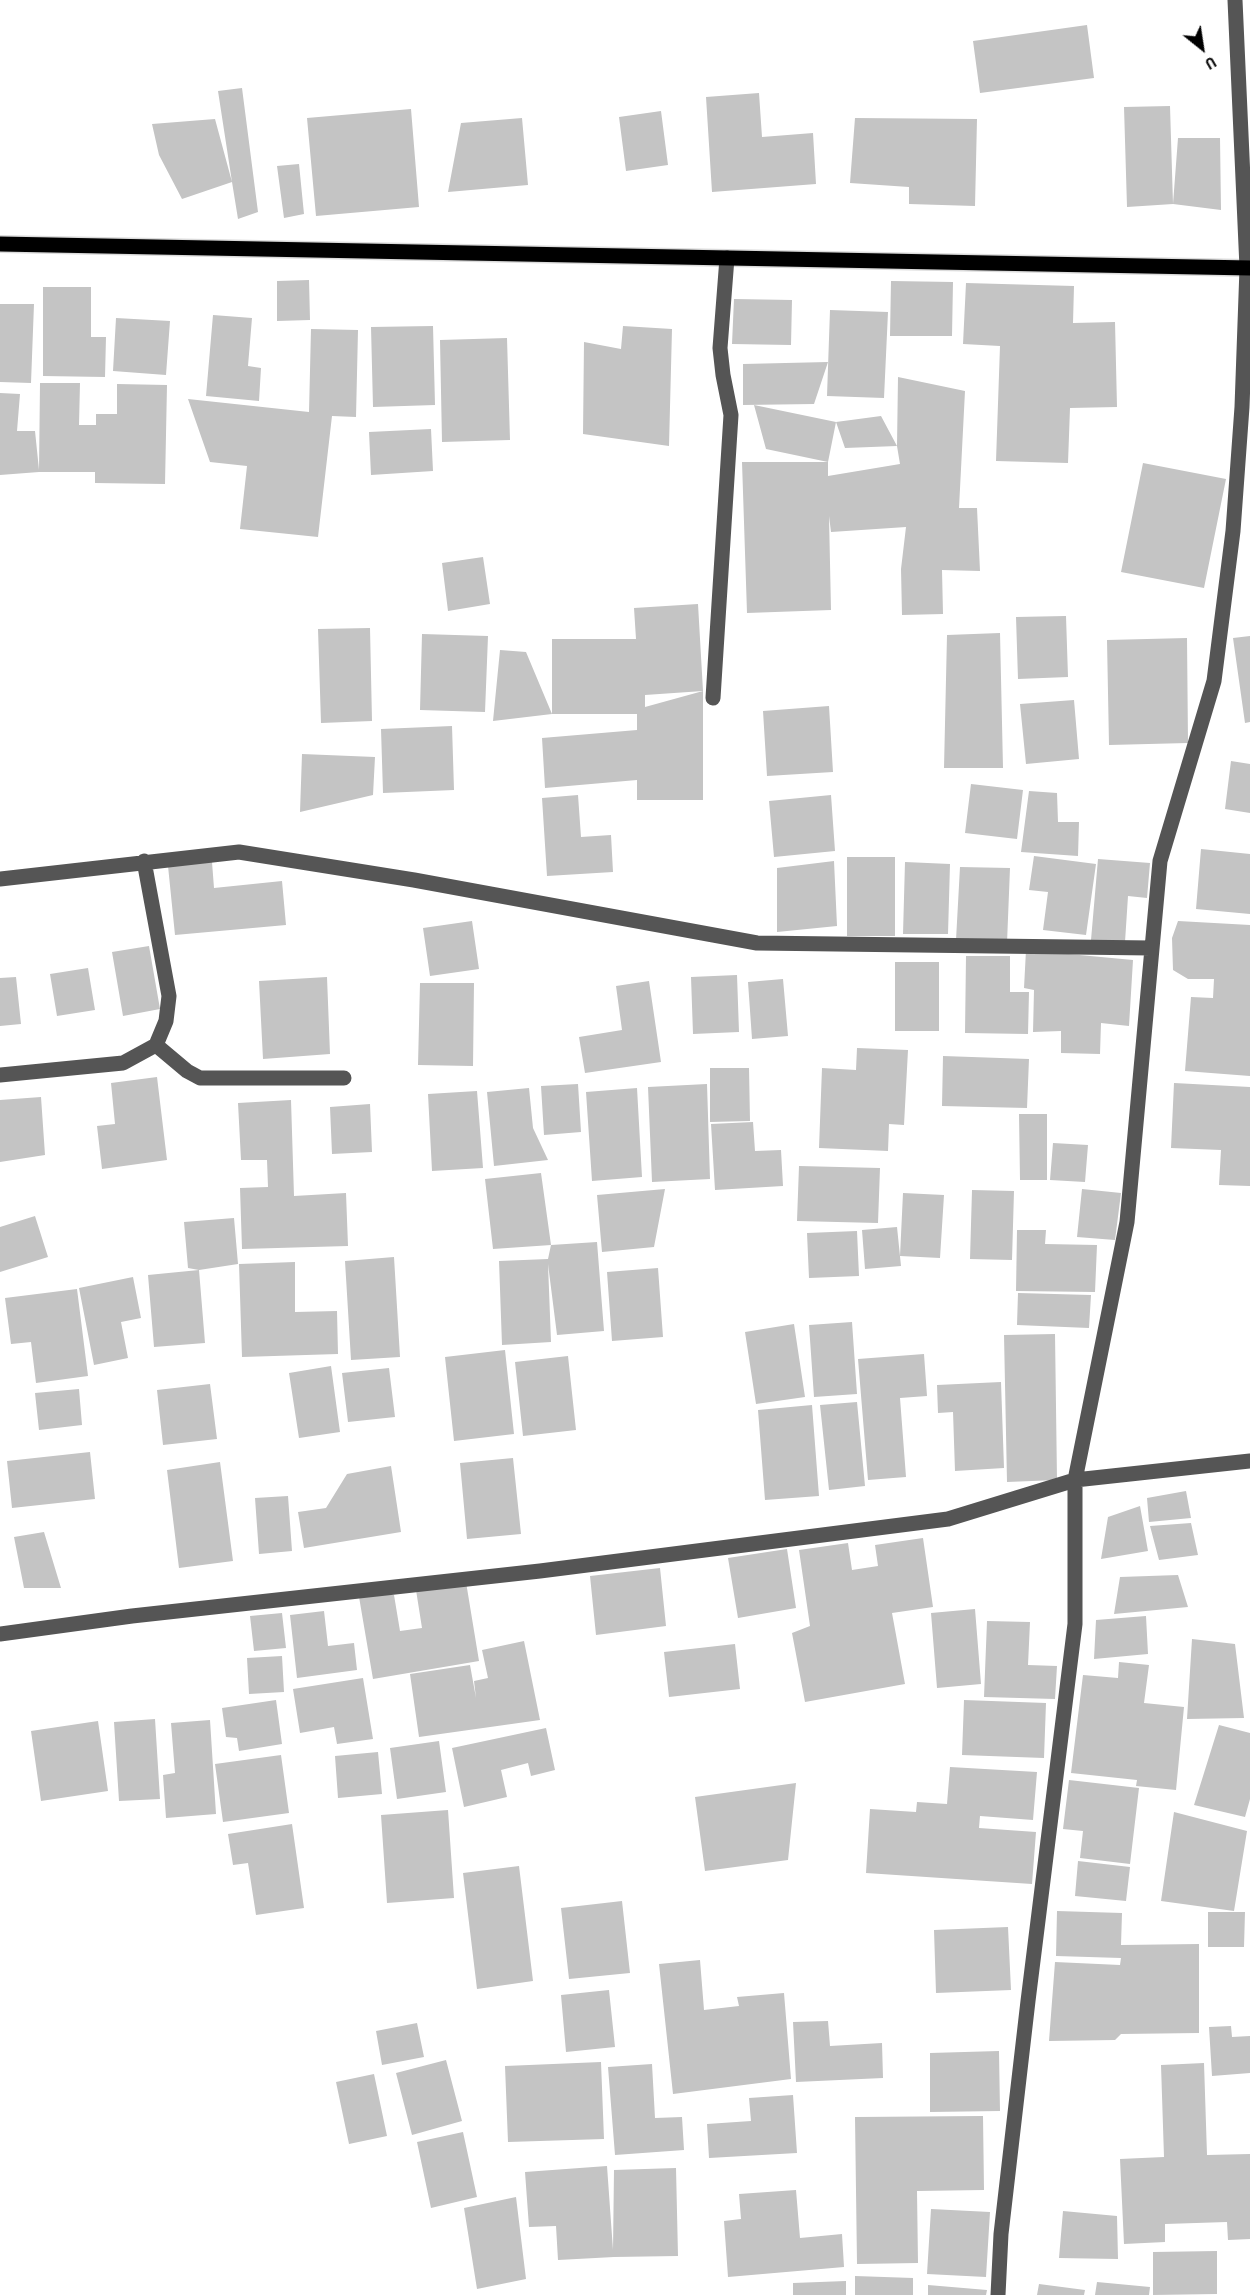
<!DOCTYPE html>
<style>
body{margin:0}
#map{position:relative;width:1250px;height:2295px;overflow:hidden;background:#fff;font-family:"Archivo Narrow",sans-serif}
canvas{display:block}
.north{position:absolute;left:1172px;top:18px;width:60px;height:60px;-webkit-text-stroke:4px #fff;paint-order:stroke;rotate:150deg;font-size:16px;font-weight:700;line-height:24px;text-align:center;color:#000}
.north::after{content:'';display:block;margin:auto;width:21px;height:27px;background:#000;clip-path:polygon(50% 0,100% 100%,50% 72%,0 100%)}
</style>
<div id="map">
<canvas width="1250" height="2295"></canvas>
<div class="north">U</div>
</div>
<script>
const ctx = document.querySelector('canvas').getContext('2d');
ctx.lineJoin = 'round';
function paint(path, color) {
  ctx.fillStyle = color;
  ctx.fill(path, 'evenodd');
}
function toPath(rows) {
  const path = new Path2D();
  for (const r of rows) {
    path.moveTo(r[0], r[1]);
    for (let i = 2; i < r.length; i += 2) path.lineTo(r[i], r[i + 1]);
  }
  return path;
}
function trace(path, color, width, dash) {
  ctx.strokeStyle = color;
  ctx.lineWidth = width;
  ctx.lineCap = dash ? 'butt' : 'round';
  ctx.setLineDash(dash || []);
  ctx.stroke(path);
}
paint(toPath([
 [1087,25,1094,78,980,93,973,41],
 [242,88,258,212,238,219,232,182,182,199,159,155,152,124,215,119,232,182,218,91],
 [759,93,762,137,813,133,816,184,712,192,706,97],
 [1170,106,1173,204,1178,138,1220,138,1221,210,1173,204,1127,207,1124,107],
 [411,109,419,207,316,216,307,118],
 [661,111,668,165,626,171,619,117],
 [522,118,528,185,448,192,461,123],
 [855,118,977,119,975,206,909,204,909,187,850,183],
 [299,164,304,214,284,218,277,166],
 [309,280,310,320,277,321,277,281],
 [891,281,953,282,952,336,890,336],
 [966,283,1074,286,1073,323,1115,322,1117,407,1070,408,1068,463,996,461,1000,346,963,344],
 [43,287,91,287,91,337,106,337,105,377,43,376],
 [734,299,792,300,791,345,732,344],
 [0,304,34,304,31,383,0,382],
 [830,310,888,312,884,398,827,396],
 [213,315,252,318,248,366,261,368,259,401,206,396],
 [116,318,170,321,166,375,113,371],
 [433,326,435,405,373,407,371,327],
 [623,326,672,329,669,446,583,434,584,342,621,349],
 [311,329,358,330,356,417,332,416,318,537,240,529,247,466,210,462,188,399,309,412],
 [507,338,510,440,442,442,440,340],
 [828,362,814,404,743,405,743,364],
 [898,377,965,391,959,508,977,508,980,571,942,570,943,614,902,615,901,569,906,527,831,532,829,516,831,610,747,613,742,462,828,462,766,449,754,405,836,422,881,416,897,446],
 [836,422,845,448,897,446,900,464,828,476,828,462],
 [40,383,80,383,79,425,96,425,96,414,117,414,117,384,167,385,165,484,95,483,95,472,39,472,0,475,0,393,20,394,17,431,35,431,39,470],
 [431,429,433,471,371,475,369,432],
 [1143,463,1226,479,1204,588,1121,572],
 [483,557,490,604,448,611,442,563],
 [698,604,703,691,703,800,637,800,637,780,545,788,542,738,637,730,637,714,552,714,552,639,636,639,634,608],
 [703,691,645,707,645,695],
 [1066,616,1068,677,1018,679,1016,617],
 [370,628,372,721,321,723,318,629],
 [1000,633,1003,768,944,768,947,635],
 [422,634,488,636,485,712,420,710],
 [1250,636,1250,722,1245,723,1233,638],
 [1187,638,1188,743,1109,745,1107,640],
 [500,650,526,652,552,714,493,721],
 [1074,700,1079,759,1026,764,1020,704],
 [829,706,833,772,767,776,763,711],
 [452,726,454,790,383,793,381,729],
 [302,754,375,757,373,795,300,812],
 [1231,761,1250,764,1250,813,1225,809],
 [971,784,1023,790,1017,839,965,833],
 [1029,791,1057,793,1058,822,1079,822,1078,856,1021,852],
 [578,795,581,837,611,835,613,872,547,876,542,798],
 [831,795,835,851,774,857,769,801],
 [1201,849,1250,854,1250,914,1196,909],
 [1034,856,1096,864,1086,935,1043,930,1048,892,1029,890],
 [847,857,895,857,895,936,847,936],
 [1098,859,1150,863,1147,898,1128,896,1125,942,1091,940],
 [834,861,837,926,777,932,777,868],
 [212,862,214,888,282,881,286,925,175,935,168,866],
 [905,862,950,864,948,934,903,934],
 [960,867,1010,868,1007,943,956,940],
 [472,921,479,969,430,976,423,928],
 [1178,921,1250,925,1250,1076,1185,1071,1191,997,1213,998,1214,979,1188,979,1173,970,1172,938],
 [149,946,160,1009,123,1016,112,952],
 [1026,950,1133,960,1129,1026,1101,1023,1100,1054,1061,1053,1061,1031,1033,1032,1034,990,1024,988],
 [966,956,1010,956,1010,992,1029,992,1028,1034,965,1033],
 [895,962,939,962,939,1031,895,1031],
 [88,968,95,1010,57,1016,50,974],
 [737,975,739,1032,693,1034,691,977],
 [16,977,21,1024,0,1026,0,978],
 [327,977,330,1054,263,1059,259,981],
 [783,979,788,1036,752,1039,748,982],
 [649,981,661,1062,585,1073,579,1037,622,1030,616,986],
 [420,983,474,983,473,1066,418,1065],
 [857,1048,908,1050,904,1125,889,1124,888,1151,819,1148,822,1068,856,1070],
 [943,1056,1029,1059,1027,1108,942,1106],
 [710,1068,749,1068,750,1121,710,1122],
 [157,1077,167,1160,102,1169,97,1126,115,1124,111,1083],
 [1174,1083,1250,1087,1250,1186,1219,1185,1221,1150,1171,1148],
 [578,1084,581,1132,544,1135,541,1086],
 [707,1084,710,1179,652,1182,648,1087],
 [529,1088,533,1128,548,1160,494,1166,487,1092],
 [637,1088,642,1177,592,1181,586,1092],
 [477,1091,483,1168,432,1171,428,1094],
 [41,1097,45,1155,0,1162,0,1100],
 [291,1100,294,1196,346,1193,348,1246,242,1249,240,1188,268,1187,267,1160,241,1160,238,1103],
 [370,1104,372,1152,332,1154,330,1107],
 [1019,1114,1047,1114,1047,1180,1020,1180],
 [753,1122,755,1151,781,1150,783,1186,715,1190,711,1124],
 [1053,1143,1088,1145,1085,1182,1050,1180],
 [799,1166,880,1168,878,1223,797,1221],
 [541,1173,551,1245,493,1249,485,1179],
 [665,1189,654,1247,602,1252,597,1195],
 [1082,1189,1121,1193,1115,1240,1077,1237],
 [972,1190,1014,1191,1012,1260,970,1259],
 [903,1193,944,1195,940,1258,900,1256],
 [35,1216,48,1257,0,1272,0,1227],
 [234,1218,238,1264,199,1270,188,1268,184,1222],
 [897,1227,901,1266,865,1269,862,1230],
 [1017,1230,1046,1230,1045,1244,1097,1245,1095,1292,1016,1291],
 [857,1231,859,1276,809,1278,807,1233],
 [597,1242,604,1331,557,1335,548,1264,551,1342,502,1345,499,1261,548,1259,551,1245],
 [394,1257,400,1357,351,1360,345,1261],
 [295,1262,295,1312,337,1311,338,1354,242,1357,239,1264],
 [658,1268,663,1337,612,1341,607,1272],
 [199,1270,205,1343,154,1347,148,1275],
 [133,1277,141,1318,121,1322,128,1358,94,1365,79,1288],
 [77,1289,88,1376,36,1383,31,1342,11,1344,5,1298],
 [1018,1293,1091,1295,1089,1328,1017,1325],
 [852,1322,857,1394,814,1397,809,1325],
 [794,1324,805,1397,756,1404,745,1332],
 [1055,1334,1057,1480,1007,1482,1004,1335],
 [505,1350,514,1434,454,1441,445,1357],
 [924,1354,927,1396,900,1398,906,1477,868,1480,858,1359],
 [568,1356,576,1430,523,1436,515,1362],
 [331,1366,340,1432,299,1438,289,1373],
 [389,1368,395,1417,348,1422,342,1373],
 [1001,1382,1004,1468,955,1471,953,1412,938,1413,937,1385],
 [210,1384,217,1439,163,1445,157,1390],
 [79,1389,82,1425,39,1430,35,1393],
 [857,1402,865,1486,829,1490,820,1405],
 [812,1405,819,1496,765,1500,758,1410],
 [90,1452,95,1499,12,1508,7,1461],
 [513,1458,521,1534,467,1539,460,1463],
 [220,1462,233,1561,179,1568,167,1470],
 [391,1466,401,1532,304,1548,298,1512,326,1508,347,1474],
 [1186,1491,1191,1518,1149,1522,1147,1498],
 [288,1496,292,1551,259,1554,255,1498],
 [1140,1506,1148,1551,1101,1559,1108,1517],
 [1191,1523,1198,1555,1159,1560,1150,1526],
 [44,1532,61,1588,24,1588,14,1537],
 [923,1538,933,1607,892,1613,905,1684,805,1702,792,1633,810,1626,799,1550,848,1543,852,1570,878,1566,875,1545],
 [787,1549,796,1608,738,1618,728,1558],
 [660,1568,666,1626,596,1635,590,1576],
 [1178,1575,1188,1607,1114,1614,1120,1577],
 [466,1582,479,1661,373,1679,358,1591,394,1595,400,1631,422,1628,416,1590],
 [975,1609,981,1684,937,1688,931,1613],
 [324,1611,328,1646,354,1643,357,1670,297,1678,290,1615],
 [282,1613,286,1648,254,1651,250,1616],
 [1146,1616,1148,1654,1094,1659,1096,1620],
 [987,1621,1030,1622,1028,1665,1057,1666,1055,1699,984,1697],
 [1192,1639,1235,1644,1244,1718,1187,1719],
 [524,1641,540,1720,419,1737,410,1674,470,1665,476,1698,474,1681,488,1678,482,1650],
 [735,1644,740,1689,669,1697,664,1652],
 [282,1656,284,1692,249,1694,247,1658],
 [1119,1662,1149,1665,1144,1703,1184,1707,1176,1790,1136,1786,1137,1780,1071,1773,1083,1675,1118,1678],
 [363,1678,373,1739,337,1744,334,1727,300,1733,293,1689],
 [276,1700,282,1744,239,1751,237,1738,226,1737,222,1708],
 [964,1700,1046,1703,1044,1758,962,1755],
 [155,1719,160,1799,119,1801,114,1722],
 [210,1720,216,1814,166,1818,163,1775,175,1773,171,1723],
 [98,1721,108,1791,41,1801,31,1731],
 [1219,1725,1250,1733,1250,1799,1245,1817,1194,1805],
 [546,1728,555,1770,531,1776,528,1763,501,1770,507,1797,464,1807,452,1748],
 [439,1741,446,1792,397,1799,390,1748],
 [378,1752,382,1794,338,1798,335,1756],
 [281,1755,289,1813,223,1822,215,1764],
 [950,1767,1037,1772,1033,1820,980,1816,979,1828,1036,1832,1032,1884,866,1873,870,1809,916,1812,917,1802,947,1804],
 [1069,1780,1139,1788,1130,1864,1080,1858,1083,1831,1063,1829],
 [796,1783,788,1860,705,1871,695,1797],
 [448,1810,454,1898,387,1903,381,1815],
 [1174,1812,1247,1831,1234,1911,1161,1901],
 [292,1824,304,1908,256,1915,248,1863,233,1865,228,1834],
 [1078,1861,1130,1867,1126,1901,1075,1896],
 [519,1866,533,1981,477,1989,463,1873],
 [622,1901,630,1973,569,1979,561,1908],
 [1057,1911,1122,1913,1121,1945,1199,1944,1199,2033,1121,2034,1115,2040,1049,2041,1055,1962,1120,1965,1121,1958,1056,1956],
 [1208,1912,1245,1912,1244,1947,1208,1947],
 [1008,1927,1011,1990,936,1993,934,1930],
 [700,1960,704,2010,739,2006,737,1997,784,1993,791,2079,673,2094,659,1964],
 [609,1990,615,2047,566,2052,561,1995],
 [828,2021,830,2046,882,2043,883,2078,796,2082,793,2022],
 [417,2023,424,2057,382,2065,376,2031],
 [1231,2026,1232,2037,1250,2036,1250,2073,1212,2076,1209,2027],
 [999,2051,1000,2111,930,2112,930,2053],
 [446,2060,462,2121,412,2135,396,2073],
 [601,2062,604,2139,508,2142,505,2066],
 [1204,2063,1207,2155,1250,2154,1250,2239,1228,2240,1227,2222,1165,2224,1165,2242,1124,2244,1120,2159,1164,2157,1161,2065],
 [652,2064,655,2118,682,2117,684,2150,615,2155,608,2067],
 [374,2074,387,2136,349,2144,336,2082],
 [793,2095,797,2153,709,2158,707,2124,751,2121,749,2098],
 [983,2116,984,2190,917,2191,918,2263,857,2264,855,2117],
 [463,2132,477,2197,431,2208,417,2142],
 [607,2166,613,2250,614,2170,676,2168,678,2256,614,2257,558,2260,556,2226,529,2227,525,2172],
 [796,2190,800,2238,842,2234,844,2267,728,2277,724,2221,741,2219,739,2194],
 [516,2197,526,2279,477,2289,464,2208],
 [931,2209,990,2212,986,2277,927,2274],
 [1063,2211,1117,2216,1118,2259,1059,2258],
 [1217,2251,1217,2294,1153,2295,1153,2252],
 [855,2276,913,2278,913,2295,855,2295],
 [846,2281,846,2295,793,2295,793,2283],
 [1097,2282,1150,2287,1149,2295,1095,2295],
 [1039,2284,1085,2290,1084,2295,1037,2295],
 [928,2285,987,2290,986,2295,928,2295]
]), '#c4c4c4');
const major = toPath([
 [0,244,1250,268]
]);
trace(major, '#dbdbdb', 18);
trace(toPath([
 [713,698,731,415,723,375,720,348,727,258],
 [0,879,239,852,414,880,757,943,1151,948],
 [156,1045,187,1071,200,1078,344,1078],
 [0,1075,123,1063,156,1045,166,1021,169,996,144,861],
 [0,1634,132,1616,540,1571,948,1519,1075,1480,1250,1461],
 [998,2295,1001,2234,1028,2001,1075,1624,1075,1480,1127,1222,1160,861,1214,681,1233,531,1242,407,1247,268,1235,0]
]), '#555', 15);
trace(major, '#000', 15);
</script>
